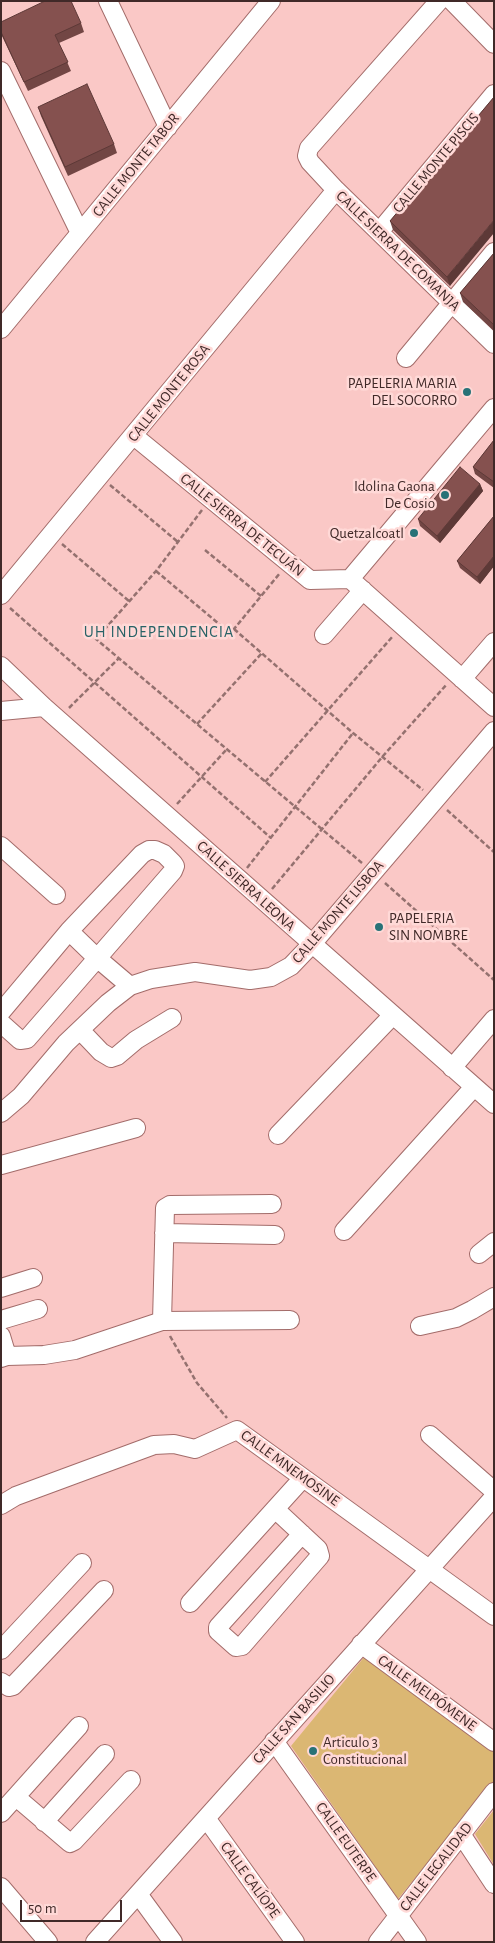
<!DOCTYPE html>
<meta charset="utf-8">
<style>
body{margin:0}
#map{position:relative;width:495px;height:1943px;overflow:hidden;background:#fac8c6;font-family:"Alegreya Sans",sans-serif}
canvas{display:block}
.frame{position:absolute;inset:0;border:2px solid #402928;pointer-events:none}
.scale{position:absolute;left:20px;top:1900px;width:102px;height:22px;box-sizing:border-box;border:2px solid #402928;border-top:0;padding-left:6px;font-size:15px;line-height:18px;white-space:nowrap;color:#402928;-webkit-text-stroke:4px #ffd9d7;paint-order:stroke}
</style>
<div id="map">
<canvas width="495" height="1943"></canvas>
<div class="frame"></div>
<div class="scale">50 m</div>
</div>
<script>
const ctx = document.querySelector('canvas').getContext('2d');
ctx.lineJoin = 'round';
function paint(path, color) {
  ctx.fillStyle = color;
  ctx.fill(path, 'evenodd');
}
function toPath(rows) {
  const path = new Path2D();
  for (const r of rows) {
    path.moveTo(r[0], r[1]);
    for (let i = 2; i < r.length; i += 2) path.lineTo(r[i], r[i + 1]);
  }
  return path;
}
function trace(path, color, width, dash) {
  ctx.strokeStyle = color;
  ctx.lineWidth = width;
  ctx.lineCap = dash ? 'butt' : 'round';
  ctx.setLineDash(dash || []);
  ctx.stroke(path);
}
function label(font, color, halo, rows, align = 'center') {
  ctx.font = font + ' "Alegreya Sans",sans-serif';
  ctx.lineWidth = 5;
  ctx.setLineDash([]);
  ctx.textBaseline = 'middle';
  ctx.strokeStyle = halo;
  ctx.fillStyle = color;
  for (const [text, x, y, turn = 0] of rows) {
    ctx.save();
    ctx.translate(x, y);
    ctx.rotate((+turn || 0) * Math.PI / 180);
    ctx.textAlign = isNaN(turn) ? turn : align;
    if (halo) ctx.strokeText(text, 0, 0);
    ctx.fillText(text, 0, 0);
    ctx.restore();
  }
}
paint(toPath([
 [365,1656,494,1749,494,1781,398,1899,291,1746],
 [494,1810,494,1865,475,1834]
]), '#dbb773');
const minor = toPath([
 [108,1,168,127],
 [439,1,309,148,307,156,310,162,336,190,494,344],
 [452,1,494,44],
 [1,71,80,233],
 [379,232,494,94],
 [1,329,271,1],
 [406,358,494,252],
 [134,436,310,580,350,579,494,707],
 [350,579,494,408],
 [1,595,336,190],
 [324,635,363,590],
 [1,666,44,707,494,1104],
 [462,679,494,642],
 [1,711,44,707],
 [1,846,56,895],
 [69,931,97,958,130,986],
 [1,1012,69,931,142,854,149,850,155,850,164,854,173,863,175,866,173,871,27,1039,20,1040,1,1023],
 [80,1030,101,1052,111,1058,117,1056,136,1040,172,1018],
 [452,1068,494,1019],
 [1,1113,21,1096,66,1043,108,1003,130,986,151,979,195,972,250,980,271,977,291,966,312,944,494,731],
 [278,1135,393,1015],
 [1,1165,136,1128],
 [344,1231,474,1087],
 [164,1233,275,1235],
 [479,1254,494,1242],
 [1,1288,33,1278],
 [1,1320,38,1309],
 [162,1321,165,1208,170,1205,272,1204],
 [420,1326,456,1318,472,1310,494,1297],
 [1,1336,7,1356],
 [1,1358,7,1356,44,1355,75,1350,162,1321,290,1320],
 [430,1435,494,1491],
 [1,1505,16,1496,154,1445,174,1444,195,1449,237,1430,494,1616],
 [275,1509,318,1549,320,1556,242,1646,236,1647,218,1631,218,1627,302,1534],
 [190,1603,303,1478],
 [361,1644,494,1742],
 [1,1650,82,1563],
 [1,1682,9,1687,13,1686,104,1590],
 [274,1741,417,1942],
 [16,1797,70,1843,74,1841,131,1780],
 [1,1813,79,1726],
 [206,1818,295,1942],
 [44,1822,105,1754],
 [461,1834,494,1884],
 [1,1887,48,1942],
 [138,1894,173,1942],
 [95,1942,494,1497],
 [378,1942,494,1792]
]);
trace(minor, '#a36c6a', 20);
trace(toPath([
 [110,485,178,542],
 [202,510,156,571,96,639,362,863],
 [62,544,129,601],
 [205,550,261,596],
 [156,571,225,629,234,629,280,573],
 [10,608,271,838],
 [234,629,353,733,423,790],
 [69,708,119,658],
 [197,724,262,653],
 [265,782,393,636],
 [177,804,226,750],
 [447,810,494,852],
 [247,868,353,733],
 [385,883,494,980],
 [272,889,383,756,447,684],
 [170,1336,197,1383,227,1418]
]), '#94716f', 2.5, [5, 2.5]);
trace(minor, '#fff', 18);
paint(toPath([
 [1,22,81,23,84,32,59,43,71,71,28,91,1,34],
 [494,97,450,286,393,230,390,221],
 [38,107,114,144,117,153,68,176,41,116],
 [494,253,494,331,463,302,460,293],
 [494,440,494,488,475,474,473,467],
 [480,484,483,491,440,543,420,526,418,519],
 [494,516,494,566,480,584,460,568,457,561]
]), '#724644');
paint(toPath([
 [494,220,494,233,450,286,447,277],
 [480,484,483,491,440,543,437,536],
 [494,556,494,566,480,584,477,577]
]), '#5d3937');
const building = toPath([
 [45,1,71,1,81,23,55,35,68,62,24,82,1,32,1,22,45,1],
 [87,84,114,144,65,167,38,107,87,84],
 [494,97,494,220,447,277,390,221,494,97],
 [494,253,494,325,460,293,494,253],
 [494,440,494,482,473,467,494,440],
 [460,467,480,484,437,536,418,519,460,467],
 [494,516,494,556,477,577,457,561,494,516]
]);
paint(building, '#85514f');
trace(building, '#5d3937', 1);
for (const [x, y, r, color] of [
 [467,392,5,"#287277"],
 [445,495,5,"#287277"],
 [414,533,5,"#287277"],
 [379,927,5,"#287277"],
 [313,1751,5,"#287277"]
]) {
  const dot = new Path2D();
  dot.arc(x, y, r, 0, 2 * Math.PI);
  ctx.fillStyle = color;
  ctx.fill(dot);
  trace(dot, '#ffd9d7', 2);
}
label('15px', '#402928', '#ffd9d7', [
 ["CALLE MONTE PISCIS",436,163,-50],
 ["CALLE MONTE TABOR",136,165,-51],
 ["CALLE SIERRA DE COMANJA",398,251,44],
 ["CALLE MONTE ROSA",169,393,-51],
 ["CALLE SIERRA DE TECUÁN",242,525,39],
 ["CALLE SIERRA LEONA",246,886,42],
 ["CALLE MONTE LISBOA",338,912,-49],
 ["CALLE MNEMOSINE",290,1468,36],
 ["CALLE MELPÓMENE",427,1693,36],
 ["CALLE SAN BASILIO",294,1719,-48],
 ["CALLE EUTERPE",346,1842,55],
 ["CALLE LEGALIDAD",436,1867,-52],
 ["CALLE CALÍOPE",250,1880,54]
]);
label('15px', '#402928', '#ffd9d7', [
 ["PAPELERIA MARIA",457,383],
 ["DEL SOCORRO",457,400],
 ["Idolina Gaona",435,486],
 ["De Cosio",435,503],
 ["Quetzalcoatl",404,533],
 ["PAPELERIA",389,918,"left"],
 ["SIN NOMBRE",389,935,"left"],
 ["Articulo 3",323,1742,"left"],
 ["Constitucional",323,1759,"left"]
], 'right');
ctx.letterSpacing = '1px';
label('16px', '#286266', '#ffd9d7', [
 ["UH INDEPENDENCIA",159,632]
]);
ctx.letterSpacing = '0px';
</script>
